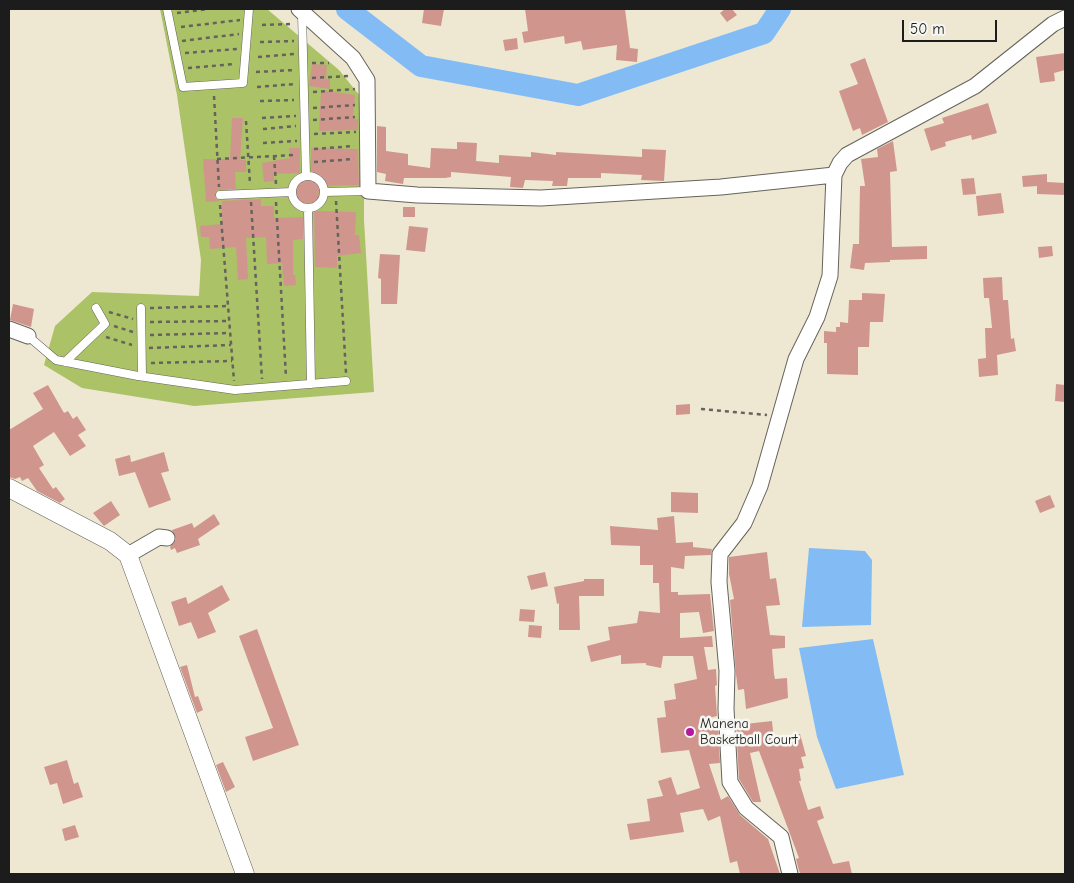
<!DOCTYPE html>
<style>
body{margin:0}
#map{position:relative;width:1074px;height:883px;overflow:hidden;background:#eee8d2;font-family:"Comic Neue",sans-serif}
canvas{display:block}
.frame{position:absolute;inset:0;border:10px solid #1c1c1c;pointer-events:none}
.scale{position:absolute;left:902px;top:20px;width:95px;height:22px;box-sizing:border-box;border:2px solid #1c1c1c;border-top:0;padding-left:6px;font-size:15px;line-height:18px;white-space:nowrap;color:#1c1c1c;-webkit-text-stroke:4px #f6f6f2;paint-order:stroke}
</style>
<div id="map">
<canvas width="1074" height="883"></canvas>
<div class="frame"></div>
<div class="scale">50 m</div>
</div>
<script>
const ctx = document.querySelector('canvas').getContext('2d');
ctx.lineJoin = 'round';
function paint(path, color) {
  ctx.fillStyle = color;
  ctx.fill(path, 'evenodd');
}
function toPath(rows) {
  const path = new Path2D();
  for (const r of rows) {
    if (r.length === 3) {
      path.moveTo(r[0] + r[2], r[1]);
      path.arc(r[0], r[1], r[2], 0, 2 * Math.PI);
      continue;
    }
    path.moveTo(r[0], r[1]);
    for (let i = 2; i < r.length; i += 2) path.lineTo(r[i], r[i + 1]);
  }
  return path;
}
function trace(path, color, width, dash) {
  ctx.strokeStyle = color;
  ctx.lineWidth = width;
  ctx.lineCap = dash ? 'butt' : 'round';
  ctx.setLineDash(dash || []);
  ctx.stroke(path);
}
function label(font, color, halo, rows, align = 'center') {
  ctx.font = font + ' "Comic Neue",sans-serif';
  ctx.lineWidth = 5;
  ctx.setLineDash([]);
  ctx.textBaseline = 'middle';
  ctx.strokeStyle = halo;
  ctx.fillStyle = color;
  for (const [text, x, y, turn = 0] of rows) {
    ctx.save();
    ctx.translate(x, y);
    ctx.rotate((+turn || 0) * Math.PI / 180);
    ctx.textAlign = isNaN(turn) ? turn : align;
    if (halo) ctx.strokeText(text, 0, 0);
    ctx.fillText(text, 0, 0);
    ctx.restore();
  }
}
paint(toPath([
 [160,9,267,9,339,70,360,96,364,176,364,220,374,392,194,406,82,388,44,365,55,326,92,292,199,296,201,260,177,95]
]), '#abc267');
paint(toPath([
 [809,548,865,551,872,560,871,625,802,627],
 [873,639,904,775,836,789,817,737,799,648]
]), '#83bcf4');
trace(toPath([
 [347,9,421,66,578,95,764,33,780,9]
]), '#83bcf4', 22);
paint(toPath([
 [424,9,444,9,441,26,422,23],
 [525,9,625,9,630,48,638,49,637,62,616,60,617,45,583,50,581,41,565,44,564,36,524,43,522,32,528,31],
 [725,9,732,9,737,15,727,22,720,13],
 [517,38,518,49,505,51,503,40],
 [1065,53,1065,70,1054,73,1055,81,1040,83,1036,57],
 [865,58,888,122,862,135,860,128,853,131,839,91,858,84,850,64],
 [312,64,327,65,326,79,330,79,330,89,309,86],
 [321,90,355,95,353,119,358,119,358,130,319,131],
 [988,103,997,133,972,140,971,135,945,142,946,146,931,151,924,129,944,123,942,118],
 [232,118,243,118,240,160,246,160,246,172,235,172,236,189,217,190,215,198,220,201,261,199,261,206,274,206,274,218,303,217,303,239,293,240,293,275,295,275,296,285,284,286,282,263,267,264,266,237,246,238,248,279,238,280,236,247,210,249,209,237,201,237,200,226,222,224,222,201,206,202,203,159,230,159],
 [377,126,386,127,386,151,408,154,408,165,430,168,431,148,457,149,457,142,477,143,476,161,499,163,499,155,531,157,531,152,556,155,556,152,642,157,642,149,666,150,664,181,641,180,642,175,601,173,601,178,568,178,567,186,552,186,553,181,525,180,523,188,510,187,511,177,451,172,451,177,445,178,404,178,403,184,385,181,386,174,377,172],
 [893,141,897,171,890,172,892,247,927,246,927,259,890,260,890,262,865,263,864,270,850,268,853,244,859,244,860,186,865,186,861,159,878,157,877,149],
 [289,148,300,148,300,173,274,174,274,181,264,182,262,163,290,158],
 [311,148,358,149,359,185,323,186,318,192,320,196,316,211,356,212,355,235,359,235,361,253,337,256,337,268,315,267,314,207,308,202,303,206,295,196,300,177,306,182,311,178],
 [1047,174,1047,182,1065,183,1065,195,1037,194,1037,186,1023,187,1022,176],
 [974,178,976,194,963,195,961,179],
 [1001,193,1004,213,978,216,976,196],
 [403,207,415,207,415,217,403,217],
 [409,226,428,228,425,252,406,250],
 [1052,246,1053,256,1039,258,1038,247],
 [380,254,400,255,397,304,381,304,381,279,378,278],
 [1002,277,1003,300,1008,300,1011,339,1014,338,1016,351,997,355,998,375,979,377,978,359,986,358,985,328,992,328,989,298,984,298,983,278],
 [862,293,885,294,883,322,870,322,869,347,858,347,858,375,827,374,827,343,824,343,824,331,836,332,836,327,840,327,840,322,848,323,849,300,862,300],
 [13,304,34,309,31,327,10,320],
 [1056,384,1065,385,1065,402,1055,401],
 [48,385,64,413,68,411,73,419,77,416,86,430,78,435,86,446,70,456,54,432,33,446,44,465,39,468,53,489,56,487,65,499,60,503,37,491,28,478,22,481,20,477,15,479,9,477,9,430,43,409,33,393],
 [690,404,690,414,676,415,676,405],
 [164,452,169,471,161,473,171,500,149,508,135,472,119,476,115,459,130,455,131,462],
 [671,492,698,493,698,513,671,512],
 [1050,495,1055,507,1040,513,1035,501],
 [111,501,120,515,104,526,93,513],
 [214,514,220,524,198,539,200,545,177,553,175,548,171,550,170,547,176,539,172,530,192,523,194,528],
 [674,516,676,543,693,542,693,547,712,549,711,555,685,556,684,569,671,567,671,592,678,592,678,595,710,594,714,631,703,633,699,612,680,613,680,638,712,636,713,647,704,647,708,670,716,669,717,685,715,686,717,716,709,718,711,727,718,726,720,763,709,764,721,800,728,796,740,815,768,839,780,874,740,874,737,861,730,863,720,816,708,821,703,809,680,813,684,832,630,840,627,824,650,821,647,799,663,796,658,781,671,777,677,795,700,788,689,750,661,753,657,718,666,717,664,701,676,699,674,684,697,679,693,656,663,656,661,668,646,665,646,663,621,664,621,655,591,662,587,646,610,640,608,627,637,623,639,611,660,613,659,583,653,583,653,565,640,565,640,546,611,545,610,526,658,530,657,518],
 [767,552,770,579,776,578,780,605,766,606,770,635,785,636,785,648,772,649,774,674,775,679,787,678,788,698,746,709,744,689,738,690,736,674,730,600,734,599,729,574,729,557],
 [545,572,548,586,531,590,527,576],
 [584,579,604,579,604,596,579,596,580,630,559,630,559,603,557,604,554,587,584,581],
 [222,585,230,600,208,613,216,632,198,639,191,622,179,626,171,602,186,597,188,604],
 [520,609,535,610,534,622,519,621],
 [529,625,542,626,541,638,528,637],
 [257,629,299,745,253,761,245,737,273,728,239,636],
 [187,665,195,697,198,696,203,710,197,713,180,667],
 [772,721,774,741,800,734,806,756,801,757,804,768,799,769,801,781,799,781,808,810,820,806,824,818,817,821,833,864,849,861,852,874,801,874,799,871,796,859,799,858,759,751,750,753,761,802,753,802,739,779,736,725],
 [67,760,74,784,78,782,83,797,63,804,57,783,50,785,44,767],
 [223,762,235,787,226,792,216,765],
 [75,825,79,837,65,841,62,829]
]), '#d0968e');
const service = toPath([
 [167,9,183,87,243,83,249,9],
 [302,13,306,176],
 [308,192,16],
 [324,192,368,191],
 [220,195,292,192],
 [308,208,311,384],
 [141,308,142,376],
 [28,336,56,360,138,376,235,390,346,381],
 [65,362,105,324,96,308]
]);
const minor = toPath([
 [299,9,353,58,367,80,368,191,417,195,541,198,721,187,834,175],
 [9,329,28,336],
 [128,555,159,537,167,538],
 [790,874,781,837,746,808,730,782,726,709,727,671,719,582,720,554,744,523,760,486,796,359,817,317,830,276,834,175,840,163,847,155,975,86,1053,24,1065,18]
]);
const tertiary = toPath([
 [9,488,110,541,128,555,245,874]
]);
trace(service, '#66635c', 9);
trace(minor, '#66635c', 17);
trace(tertiary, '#66635c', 19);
trace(toPath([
 [177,13,208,9],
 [262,25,293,24],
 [181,27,240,20],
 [182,41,239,34],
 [260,42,294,41],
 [185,53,237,49],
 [258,57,294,54],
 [312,63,329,63],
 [188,68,235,64],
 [256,72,295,70],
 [312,78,349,76],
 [257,87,295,84],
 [313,92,355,89],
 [214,96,219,187],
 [260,101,294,100],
 [313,108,355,105],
 [262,118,296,116],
 [313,120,355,117],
 [246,121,250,184],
 [263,129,296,126],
 [314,134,356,132],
 [263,143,297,141],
 [314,149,354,146],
 [274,156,276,184],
 [217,159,295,155],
 [314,162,354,159],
 [336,201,346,373],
 [251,202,262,379],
 [276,202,286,377],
 [220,205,234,381],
 [150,308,228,306],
 [109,312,133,319],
 [150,322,229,321],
 [114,326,133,332],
 [150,335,230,333],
 [106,337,132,345],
 [149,348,231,345],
 [151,363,232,361],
 [701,409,767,415]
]), '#66635c', 2.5, [4, 4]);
trace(service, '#fff', 8);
trace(minor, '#fff', 15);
trace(tertiary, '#fff', 18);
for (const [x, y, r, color] of [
 [690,732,5,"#b5179e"]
]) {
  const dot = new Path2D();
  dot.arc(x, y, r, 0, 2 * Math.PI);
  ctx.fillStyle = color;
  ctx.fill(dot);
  trace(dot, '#f6f6f2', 2);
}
label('14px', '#1c1c1c', '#f6f6f2', [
 ["Manena",700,724],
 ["Basketball Court",700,740]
], 'left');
</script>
